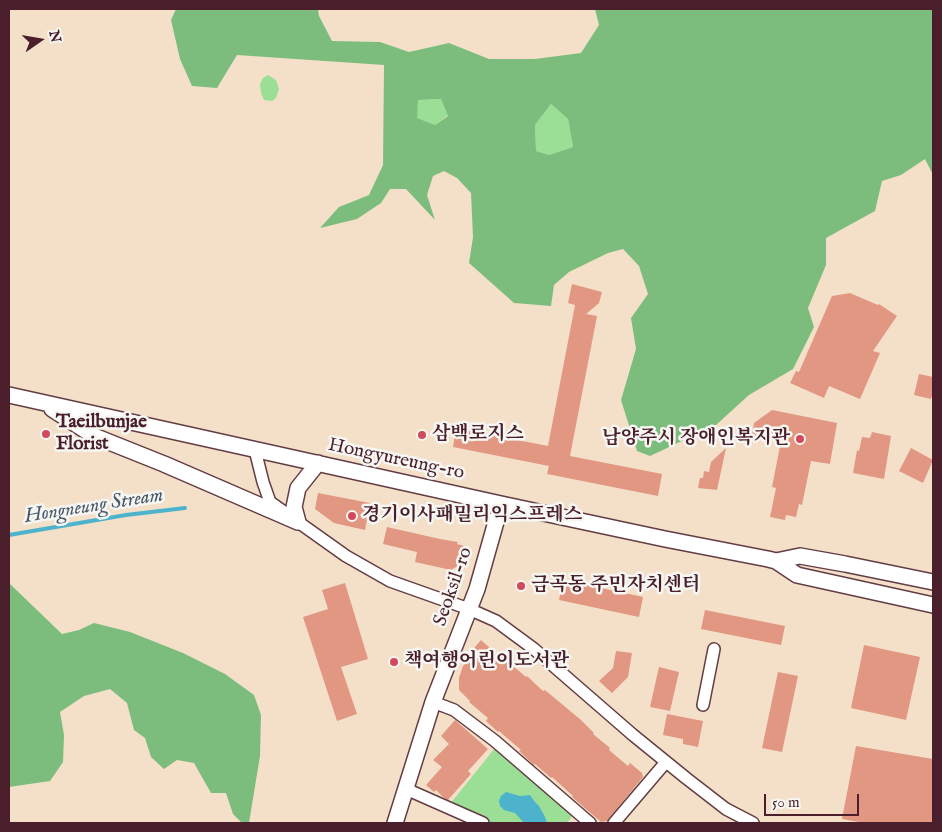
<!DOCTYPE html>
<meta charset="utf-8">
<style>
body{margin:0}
#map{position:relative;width:942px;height:832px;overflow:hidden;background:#f4e0c9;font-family:"IM FELL English",serif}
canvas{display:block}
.frame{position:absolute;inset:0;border:10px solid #4a1f2b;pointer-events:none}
.north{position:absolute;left:15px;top:15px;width:50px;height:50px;-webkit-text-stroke:4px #f6f6f2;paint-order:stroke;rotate:77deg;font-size:14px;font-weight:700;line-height:20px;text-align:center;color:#4a1f2b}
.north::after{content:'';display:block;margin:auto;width:18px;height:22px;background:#4a1f2b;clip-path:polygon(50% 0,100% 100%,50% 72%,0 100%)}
.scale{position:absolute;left:764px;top:794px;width:95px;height:22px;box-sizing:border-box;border:2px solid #4a1f2b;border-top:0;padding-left:6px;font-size:15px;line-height:18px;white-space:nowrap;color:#4a1f2b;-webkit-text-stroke:4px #f6f6f2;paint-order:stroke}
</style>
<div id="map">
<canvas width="942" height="832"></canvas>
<div class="frame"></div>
<div class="north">N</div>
<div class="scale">50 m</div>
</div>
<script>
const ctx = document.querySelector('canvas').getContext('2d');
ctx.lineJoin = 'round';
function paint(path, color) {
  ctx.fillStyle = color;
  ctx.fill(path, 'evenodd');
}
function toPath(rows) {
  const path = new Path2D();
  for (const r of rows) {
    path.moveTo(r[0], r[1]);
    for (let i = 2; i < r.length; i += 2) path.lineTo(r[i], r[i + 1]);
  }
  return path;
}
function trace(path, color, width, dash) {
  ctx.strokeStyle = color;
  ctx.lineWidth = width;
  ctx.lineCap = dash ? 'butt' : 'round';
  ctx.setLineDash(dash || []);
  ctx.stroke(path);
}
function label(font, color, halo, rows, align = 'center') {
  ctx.font = font + ' "IM FELL English","Noto Serif KR",serif';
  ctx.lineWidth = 5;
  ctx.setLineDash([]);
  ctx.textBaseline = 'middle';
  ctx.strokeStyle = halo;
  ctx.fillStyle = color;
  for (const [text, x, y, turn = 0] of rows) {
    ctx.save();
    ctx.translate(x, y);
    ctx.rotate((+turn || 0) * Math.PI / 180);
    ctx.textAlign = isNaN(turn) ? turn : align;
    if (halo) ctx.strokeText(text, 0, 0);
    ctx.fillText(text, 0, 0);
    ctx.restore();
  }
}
paint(toPath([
 [268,75,276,80,279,89,276,98,272,101,264,100,261,93,260,84,263,78],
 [441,99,448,115,435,125,416,118,418,100],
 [551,104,568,119,573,147,549,155,536,151,535,125],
 [495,748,573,815,567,823,491,823,450,804]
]), '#9bde95');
paint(toPath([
 [176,9,318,9,319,16,332,41,380,42,409,52,449,43,489,59,535,59,581,53,599,25,595,9,933,9,933,175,925,159,901,175,882,181,875,211,826,238,826,265,808,308,814,327,793,369,749,395,716,425,650,456,637,451,621,400,636,349,631,318,648,294,639,266,623,249,608,253,569,272,554,285,551,306,514,303,469,263,473,237,471,193,457,178,444,171,433,176,427,195,435,220,406,189,390,189,381,203,357,219,320,228,339,207,369,195,383,165,384,65,237,55,217,88,192,86,180,59,171,20],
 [441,99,448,116,435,125,417,118,418,100],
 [551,104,568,119,573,147,549,155,536,151,535,125],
 [9,583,62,634,79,630,94,623,130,632,183,653,225,674,254,695,261,715,260,756,249,823,242,823,233,814,226,793,211,793,194,763,177,760,164,769,151,757,145,738,134,730,127,703,110,689,84,696,60,712,64,735,63,762,50,781,9,787]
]), '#7cbd7e');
paint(toPath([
 [506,792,520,796,530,795,535,802,539,806,545,817,547,823,524,823,515,813,504,810,500,806,499,801,501,796]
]), '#4db3cc');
trace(toPath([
 [9,535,126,515,185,508]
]), '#4db3cc', 4);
paint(toPath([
 [572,284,602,292,599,303,586,314,597,316,570,456,662,474,658,496,547,474,549,466,453,447,456,428,548,446,575,305,568,303],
 [850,293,878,305,879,304,897,316,873,351,880,353,860,399,829,386,824,398,790,383,796,371,799,372,832,296],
 [919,374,933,377,933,392,931,399,914,395],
 [772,410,837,423,830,464,811,461,802,505,799,504,796,517,786,515,785,520,770,517,776,488,772,487,781,441,752,436,754,423],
 [872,432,891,436,884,479,853,473,857,450,859,451,862,437,870,438],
 [726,448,717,490,698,488,700,478,703,478,704,471,709,472,711,462],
 [911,448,933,460,923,483,899,471],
 [318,493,370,503,365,530,334,523,315,509],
 [387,527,440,539,458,542,457,544,464,546,461,564,451,570,415,562,417,552,383,544],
 [563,580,643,597,639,617,559,600],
 [345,583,368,659,341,667,357,714,337,721,303,617,328,609,322,590],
 [705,610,785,626,781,645,701,629],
 [481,640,503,660,505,659,526,677,527,676,543,691,545,690,581,720,594,733,593,734,610,748,609,750,628,766,630,763,642,773,643,777,607,821,601,822,572,797,573,796,552,777,551,778,535,764,534,765,519,751,521,750,499,731,498,732,486,721,488,718,469,702,470,701,459,690,459,678,463,666,471,656,469,654],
 [864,645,920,657,906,720,851,708],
 [616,651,632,653,628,677,612,693,599,681,613,668],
 [659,667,679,672,670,711,650,707],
 [778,672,798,676,782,752,762,748],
 [667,714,703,721,698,747,683,744,683,739,663,735],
 [455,720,488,749,468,771,471,774,448,800,444,798,436,790,434,792,426,785,442,767,433,760,449,744,441,736],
 [856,746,933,759,933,823,864,823,842,819]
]), '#e19782');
const minor = toPath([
 [255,450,263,482,270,502,346,556,390,581,469,609,496,621,534,649,633,735,686,778,726,809,753,823],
 [433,702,454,710,495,741,590,823],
 [703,705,714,649],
 [406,789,483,823],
 [614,823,666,762]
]);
const tertiary = toPath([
 [9,395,501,504,665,539,768,559,776,561,797,575,933,605],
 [52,409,94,436,164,464,298,522],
 [298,522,294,507,298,488,318,463],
 [776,561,800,556,845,564,933,582],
 [395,823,433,702,477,589,501,504]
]);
trace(minor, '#643c43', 14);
trace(tertiary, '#643c43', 18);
trace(minor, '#fff', 11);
trace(tertiary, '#fff', 15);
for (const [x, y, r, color] of [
 [46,434,5,"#d1495b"],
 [422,435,5,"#d1495b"],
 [800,439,5,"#d1495b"],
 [352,516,5,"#d1495b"],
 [521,586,5,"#d1495b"],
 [394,662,5,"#d1495b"]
]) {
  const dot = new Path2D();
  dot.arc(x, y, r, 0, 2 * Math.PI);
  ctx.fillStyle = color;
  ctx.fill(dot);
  trace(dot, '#f6f6f2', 2);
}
label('bold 19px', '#4a1f2b', '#f6f6f2', [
 ["Taeilbunjae",56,423],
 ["Florist",56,445],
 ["삼백로지스",432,435],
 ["남양주시 장애인복지관",790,439,"right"],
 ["경기이사패밀리익스프레스",362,516],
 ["금곡동 주민자치센터",531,586],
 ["책여행어린이도서관",404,662]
], 'left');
label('19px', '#4a1f2b', '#f6f6f2', [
 ["Hongyureung-ro",396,460,12],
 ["Seoksil-ro",454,587,-71]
]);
label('italic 20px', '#4b5a6b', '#f6f6f2', [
 ["Hongneung Stream",94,507,-9]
]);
</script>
